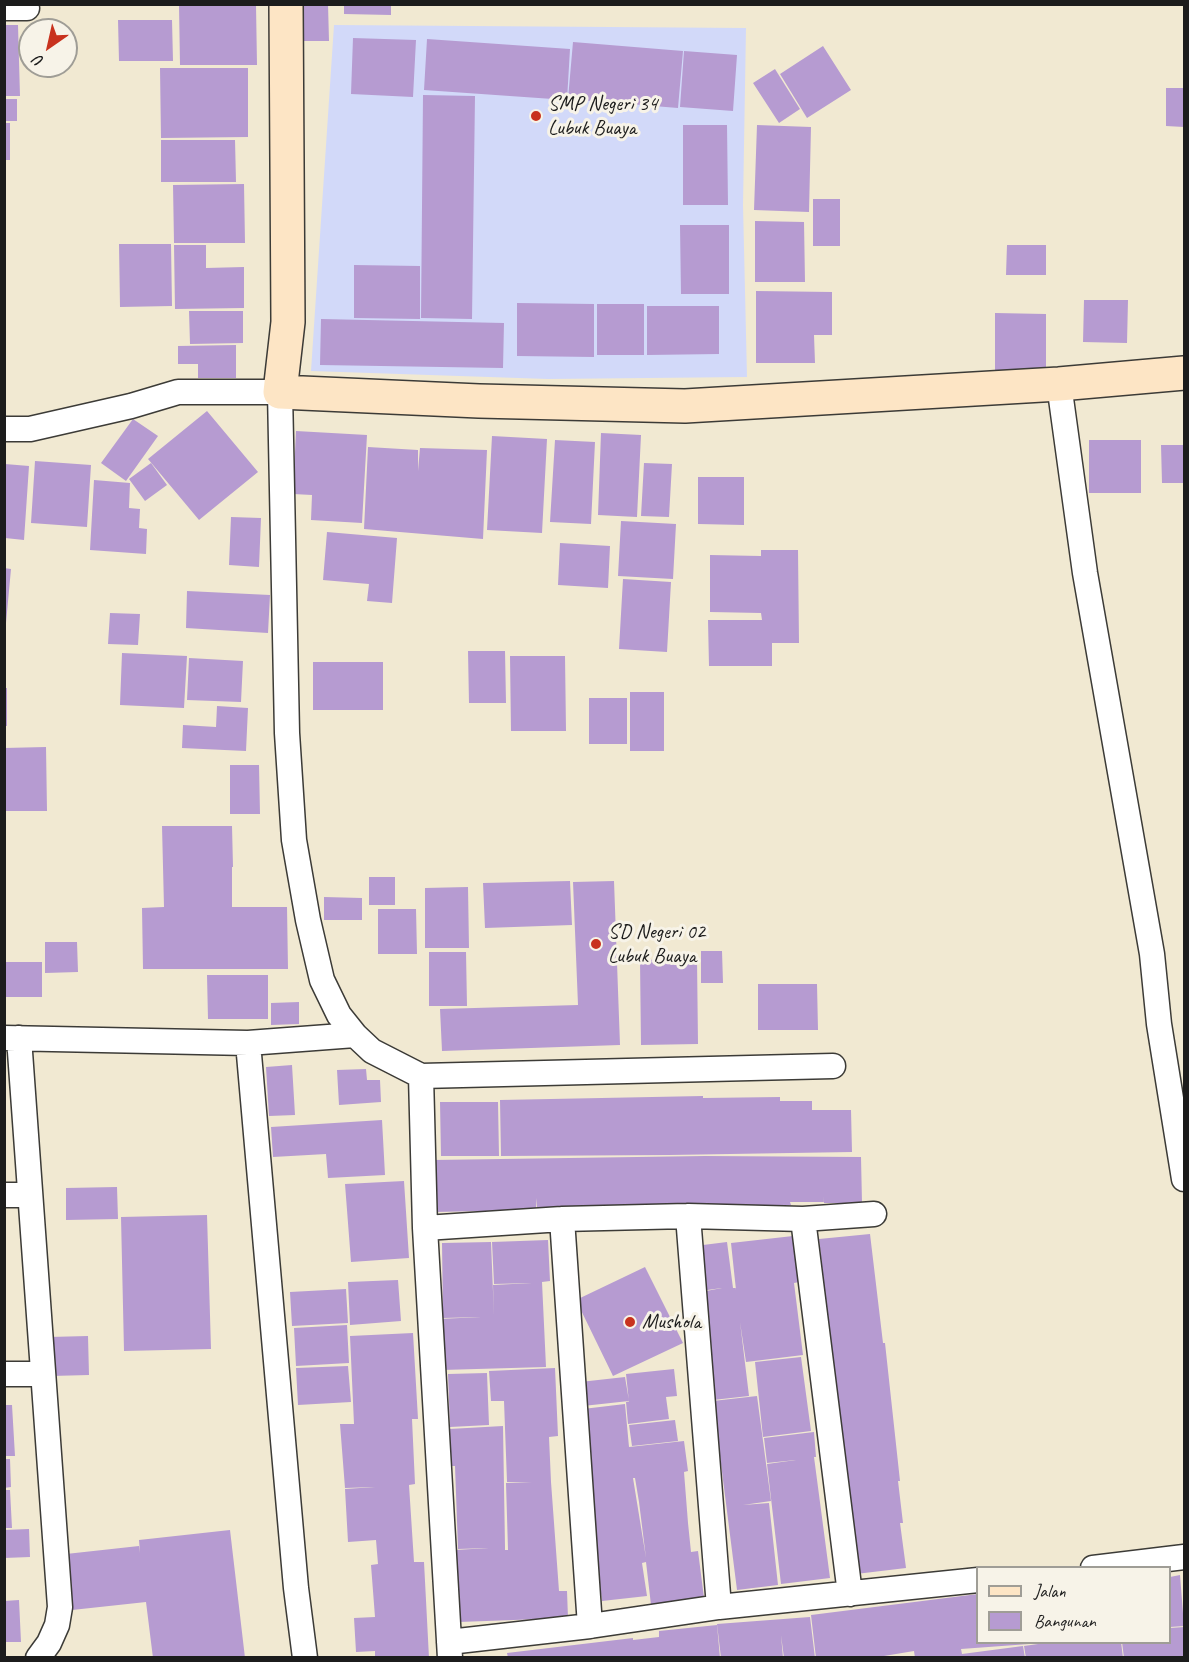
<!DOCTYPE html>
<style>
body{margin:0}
#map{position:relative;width:1189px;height:1662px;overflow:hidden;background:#f1e9d2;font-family:Caveat,sans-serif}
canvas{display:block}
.frame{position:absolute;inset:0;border:6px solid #1c1c1c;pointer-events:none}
.legend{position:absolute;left:976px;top:1566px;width:195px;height:78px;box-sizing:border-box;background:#f7f3e8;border:2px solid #9f9d96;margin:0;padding:8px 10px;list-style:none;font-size:18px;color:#1c1c1c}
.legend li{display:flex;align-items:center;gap:12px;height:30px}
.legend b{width:30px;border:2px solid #9f9d96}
.north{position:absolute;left:18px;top:18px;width:60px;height:60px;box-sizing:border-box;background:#f7f3e8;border:2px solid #9f9d96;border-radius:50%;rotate:214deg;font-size:16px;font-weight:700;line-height:24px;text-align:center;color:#1c1c1c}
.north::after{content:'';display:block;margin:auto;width:21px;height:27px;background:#c8321e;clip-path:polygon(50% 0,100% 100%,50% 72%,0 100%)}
</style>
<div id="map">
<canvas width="1189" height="1662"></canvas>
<div class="frame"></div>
<ul class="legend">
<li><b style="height:8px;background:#fde5c5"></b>Jalan</li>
<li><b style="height:16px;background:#b69bd1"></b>Bangunan</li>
</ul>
<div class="north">U</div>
</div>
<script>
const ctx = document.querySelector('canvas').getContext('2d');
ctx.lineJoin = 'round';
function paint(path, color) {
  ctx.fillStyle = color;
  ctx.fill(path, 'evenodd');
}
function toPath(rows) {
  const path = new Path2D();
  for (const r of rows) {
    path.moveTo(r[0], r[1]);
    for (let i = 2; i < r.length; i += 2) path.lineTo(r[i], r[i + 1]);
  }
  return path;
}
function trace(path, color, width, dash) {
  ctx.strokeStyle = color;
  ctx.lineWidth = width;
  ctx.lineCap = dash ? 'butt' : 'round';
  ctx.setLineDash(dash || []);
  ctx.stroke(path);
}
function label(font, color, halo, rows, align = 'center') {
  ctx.font = font + ' Caveat,sans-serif';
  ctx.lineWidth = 6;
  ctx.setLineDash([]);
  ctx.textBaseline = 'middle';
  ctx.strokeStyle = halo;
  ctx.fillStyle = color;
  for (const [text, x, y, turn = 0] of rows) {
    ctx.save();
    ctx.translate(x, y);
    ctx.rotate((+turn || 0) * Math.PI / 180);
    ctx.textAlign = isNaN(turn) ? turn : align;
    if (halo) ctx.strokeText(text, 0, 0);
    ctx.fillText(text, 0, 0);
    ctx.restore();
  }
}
paint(toPath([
 [334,25,746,28,743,205,747,377,548,379,311,371]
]), '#d2d9f9');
paint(toPath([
 [300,4,328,4,329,41,300,41],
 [344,4,391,4,391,15,344,14],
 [179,5,256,5,257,65,180,65],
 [118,20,172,20,173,61,119,61],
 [4,25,18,25,20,96,4,96],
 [353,38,416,40,413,97,351,94],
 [427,39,570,49,567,100,424,90],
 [573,42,683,51,678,108,568,99],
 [823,46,851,90,807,118,780,74],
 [684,51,737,55,733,111,680,107],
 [160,68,248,68,248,137,161,138],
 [775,69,800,109,779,123,753,83],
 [1166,88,1184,88,1184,127,1166,126],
 [423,95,475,96,472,319,421,318],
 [4,99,17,99,17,121,4,121],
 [4,123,10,123,10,160,4,160],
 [683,125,727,125,728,205,683,205],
 [757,125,811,127,809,212,754,210],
 [161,140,235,140,236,182,161,182],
 [244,184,245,243,174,243,173,185],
 [813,199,840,199,840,246,813,246],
 [755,221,804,222,805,282,755,282],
 [680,225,729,225,729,294,681,294],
 [119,244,171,244,172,306,120,307],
 [174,245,206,245,206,268,244,267,244,308,175,309],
 [1007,245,1046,245,1046,275,1006,275],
 [354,265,420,266,420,319,354,318],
 [756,291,832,292,832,335,814,335,815,363,756,363],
 [1084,300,1128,300,1127,343,1083,342],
 [517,303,594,304,594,357,517,356],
 [597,304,644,304,644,355,597,355],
 [647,306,719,306,719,354,647,355],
 [189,311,243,311,243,343,190,344],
 [995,313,1046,314,1046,371,995,371],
 [321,319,504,323,503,368,320,365],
 [236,345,236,378,198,378,198,364,178,364,178,346],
 [207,411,258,472,199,520,148,459],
 [133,419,158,436,126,481,101,463],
 [296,431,367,435,362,523,311,520,312,495,293,494],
 [601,433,641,435,637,517,598,515],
 [492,436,547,439,542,533,487,530],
 [555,440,595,442,591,524,550,522],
 [1089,440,1141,440,1141,493,1089,493],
 [1161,445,1184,445,1184,483,1162,483],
 [368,447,418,450,418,471,420,448,487,450,483,539,364,529],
 [35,461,91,465,87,527,31,523],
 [151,463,167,485,145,501,129,479],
 [644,463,672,464,669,517,641,516],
 [5,464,29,466,24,540,5,538],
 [698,477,744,477,744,525,698,524],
 [94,480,130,483,129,508,140,509,139,528,147,529,146,554,90,550],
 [231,517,261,518,259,567,229,565],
 [621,521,676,524,673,579,618,576],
 [327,532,397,538,392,603,367,601,369,584,323,580],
 [560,543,610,546,608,588,558,585],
 [761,550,798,550,799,643,772,643,772,666,709,666,708,620,762,620,761,613,710,612,710,555,761,556],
 [4,568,11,569,6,623,4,623],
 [623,579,671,582,667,652,619,649],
 [187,591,270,595,268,633,186,628],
 [110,613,140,614,138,645,108,644],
 [468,651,505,651,506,703,469,703],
 [122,653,187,656,184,708,120,705],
 [510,656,565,656,566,731,511,731],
 [189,658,243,661,241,702,187,700],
 [313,662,383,662,383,710,313,710],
 [4,688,7,688,7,726,4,726],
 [630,692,664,692,664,751,630,751],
 [589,698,627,698,627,744,589,744],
 [217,706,248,708,246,751,182,748,183,725,216,727],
 [46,747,47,811,4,811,4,748],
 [230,765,259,765,260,814,230,814],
 [162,826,232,826,233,867,225,867,232,867,232,907,287,907,288,969,143,969,142,908,164,907],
 [369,877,395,877,395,905,369,905],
 [570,881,572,925,485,928,483,883],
 [614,881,620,1045,442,1051,440,1009,578,1005,573,882],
 [468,887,469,948,425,948,425,888],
 [324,897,362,898,362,920,324,920],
 [378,909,416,909,417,954,378,954],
 [45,942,77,942,78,972,45,973],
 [701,951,722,951,723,983,701,983],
 [429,952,466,952,467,1006,429,1006],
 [697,959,698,1044,641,1045,640,960],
 [4,962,42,962,42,997,4,997],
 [207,975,268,975,268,1019,208,1019],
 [758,984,817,984,818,1030,758,1030],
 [299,1002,299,1024,271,1025,271,1003],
 [292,1065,295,1115,269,1116,266,1067],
 [366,1069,367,1080,380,1080,381,1102,339,1105,337,1070],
 [703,1096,703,1098,780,1097,780,1101,812,1101,812,1110,851,1110,852,1152,669,1155,501,1156,500,1100],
 [440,1102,498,1102,499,1156,441,1156],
 [382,1120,385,1175,328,1178,326,1154,273,1157,271,1127],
 [705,1156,861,1157,862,1203,824,1203,823,1196,824,1202,790,1202,791,1205,757,1207,537,1208,536,1198,536,1210,433,1212,433,1160],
 [404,1181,409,1258,351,1262,345,1184],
 [117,1187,118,1219,66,1220,66,1188],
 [207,1215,211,1349,124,1351,121,1217],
 [870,1234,883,1343,885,1343,900,1481,898,1481,903,1523,900,1523,906,1568,856,1574,819,1239],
 [793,1236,799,1282,794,1283,803,1355,746,1362,740,1322,749,1396,713,1400,701,1292,722,1288,700,1291,695,1246,727,1242,733,1288,736,1288,736,1290,731,1243],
 [548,1240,550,1281,542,1282,546,1367,442,1370,439,1319,481,1317,443,1318,442,1243,491,1242,494,1317,493,1285,532,1283,494,1284,492,1242],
 [645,1267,683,1343,613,1376,576,1300],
 [398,1280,401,1321,350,1325,348,1282],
 [346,1289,348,1323,292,1326,290,1292],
 [347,1325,349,1363,296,1366,294,1328],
 [413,1333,418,1419,412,1419,415,1484,409,1485,414,1562,424,1562,429,1658,375,1658,375,1651,356,1652,354,1618,375,1617,371,1565,378,1564,376,1540,348,1542,345,1489,375,1487,345,1488,340,1424,354,1424,350,1336],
 [88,1336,89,1375,51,1376,49,1337],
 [801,1357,811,1431,763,1437,755,1362],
 [348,1366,351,1402,298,1405,296,1368],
 [555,1368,558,1436,549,1437,551,1482,559,1591,567,1591,568,1618,459,1622,455,1550,489,1548,458,1549,455,1466,451,1466,449,1429,503,1426,505,1547,505,1550,508,1550,506,1483,532,1482,507,1482,504,1401,491,1401,489,1371],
 [674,1369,677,1396,666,1397,669,1419,628,1424,626,1402,629,1402,626,1374],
 [487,1373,489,1425,450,1427,448,1374],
 [625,1377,629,1401,583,1406,580,1382],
 [757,1396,771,1501,743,1505,769,1503,778,1585,737,1590,713,1401],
 [625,1404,629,1447,684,1441,688,1471,684,1472,688,1523,691,1552,698,1551,704,1598,651,1605,646,1562,642,1563,647,1596,602,1601,590,1508,583,1409],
 [633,1478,635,1478,639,1502,646,1558],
 [4,1405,12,1405,15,1456,4,1456],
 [675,1420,678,1441,632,1446,629,1425],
 [814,1432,816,1457,814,1457,830,1578,781,1584,767,1464,796,1460,767,1463,764,1438],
 [4,1459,10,1459,11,1487,4,1488],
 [4,1490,10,1490,12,1528,4,1528],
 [29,1529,30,1557,4,1558,4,1530],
 [230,1530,245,1658,153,1658,146,1602,72,1610,66,1554,139,1546,140,1553,139,1540],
 [1180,1575,1184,1626,1170,1627,1170,1577],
 [978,1594,978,1642,1029,1642,1029,1644,961,1649,962,1654,1023,1646,1025,1658,915,1658,914,1651,872,1658,816,1658,811,1615],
 [19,1600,21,1642,4,1642,4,1601],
 [810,1617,815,1658,784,1658,781,1635,783,1658,721,1658,717,1624],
 [717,1625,720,1658,508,1658,507,1653,633,1638,633,1640,659,1637,659,1631],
 [1184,1627,1184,1658,1124,1658,1122,1642,1170,1642,1170,1628],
 [1052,1642,1121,1642,1123,1658,1026,1658,1024,1646]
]), '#b69bd1');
const street = toPath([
 [4,8,27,8],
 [1059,384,1085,573,1152,954,1159,1024,1184,1179],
 [4,429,30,429,131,406,178,392,280,392,287,733,294,840,308,920,322,980,339,1015,355,1035,372,1051,421,1076,833,1066],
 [4,1038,248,1043,355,1035],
 [19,1038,60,1607,57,1625,49,1643,38,1658],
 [248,1043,296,1588,305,1658],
 [421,1076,425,1228,450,1658],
 [4,1195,30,1195],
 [688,1216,719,1607],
 [562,1219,590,1626],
 [803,1219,850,1594],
 [425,1228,562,1219,688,1216,803,1219,874,1214],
 [4,1374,42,1374],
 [1093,1568,1184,1557],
 [449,1642,590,1626,719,1607,978,1580]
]);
const secondary = toPath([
 [286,4,288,322,280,392,479,401,685,406,1059,384,1184,373]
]);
trace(street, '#3c3b37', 27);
trace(secondary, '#3c3b37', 36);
trace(street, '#fff', 24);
trace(secondary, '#fde5c5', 33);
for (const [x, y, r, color] of [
 [536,116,6,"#c8321e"],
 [596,944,6,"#c8321e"],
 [630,1322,6,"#c8321e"]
]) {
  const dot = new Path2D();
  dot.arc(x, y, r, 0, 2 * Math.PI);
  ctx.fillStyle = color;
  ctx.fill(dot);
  trace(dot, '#f7f3e8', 2);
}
label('21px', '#1c1c1c', '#f7f3e8', [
 ["SMP Negeri 34",548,104],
 ["Lubuk Buaya",548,128],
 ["SD Negeri 02",608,932],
 ["Lubuk Buaya",608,956],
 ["Mushola",642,1322]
], 'left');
</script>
